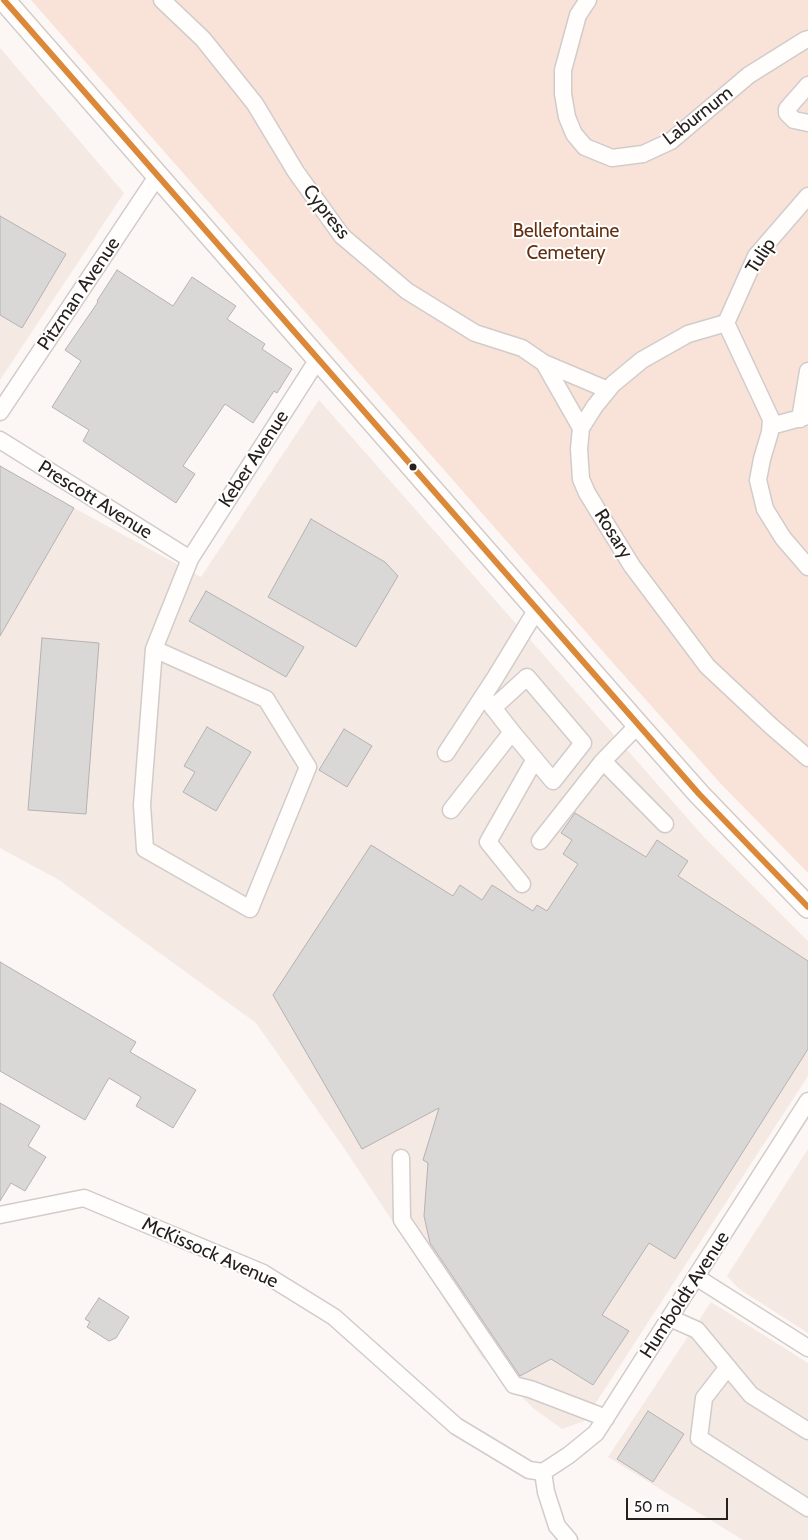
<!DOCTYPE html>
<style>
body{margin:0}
#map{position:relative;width:808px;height:1540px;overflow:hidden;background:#fcf7f4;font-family:Cabin,sans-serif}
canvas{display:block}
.scale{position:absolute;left:626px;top:1498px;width:102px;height:22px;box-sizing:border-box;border:2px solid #27211e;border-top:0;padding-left:6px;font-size:15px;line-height:18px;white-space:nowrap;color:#27211e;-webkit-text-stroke:4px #fff;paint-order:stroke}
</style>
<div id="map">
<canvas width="808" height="1540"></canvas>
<div class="scale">50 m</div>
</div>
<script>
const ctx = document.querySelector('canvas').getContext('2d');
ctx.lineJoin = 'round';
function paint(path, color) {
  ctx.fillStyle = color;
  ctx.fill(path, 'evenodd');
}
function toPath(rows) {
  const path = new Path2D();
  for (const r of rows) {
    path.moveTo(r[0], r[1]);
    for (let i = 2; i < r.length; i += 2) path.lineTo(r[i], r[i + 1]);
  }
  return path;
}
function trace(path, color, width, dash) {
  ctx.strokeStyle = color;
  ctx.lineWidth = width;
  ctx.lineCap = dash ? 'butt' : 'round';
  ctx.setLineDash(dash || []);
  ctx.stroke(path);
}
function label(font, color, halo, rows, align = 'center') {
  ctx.font = font + ' Cabin,sans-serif';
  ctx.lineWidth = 4;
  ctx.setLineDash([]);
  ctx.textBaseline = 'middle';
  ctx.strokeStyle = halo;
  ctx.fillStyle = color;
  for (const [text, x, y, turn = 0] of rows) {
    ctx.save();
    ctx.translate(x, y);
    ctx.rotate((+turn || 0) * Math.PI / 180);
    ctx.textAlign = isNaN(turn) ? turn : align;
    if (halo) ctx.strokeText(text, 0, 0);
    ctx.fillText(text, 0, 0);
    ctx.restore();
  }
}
paint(toPath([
 [0,48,124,193,0,380],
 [319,400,703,836,808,941,808,1076,584,1421,562,1429,533,1408,482,1357,344,1148,256,1023,59,880,0,848,0,466,74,508,201,577],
 [808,1149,808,1333,739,1289,727,1276],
 [711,1302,808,1363,808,1540,743,1540,608,1457]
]), '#f4e9e3');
paint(toPath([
 [31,0,808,0,808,873,721,784,613,663,517,553]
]), '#f9e3d8');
const building = toPath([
 [0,216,66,254,22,328,0,315,0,216],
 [117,270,173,306,192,277,236,306,227,319,265,344,262,349,292,369,277,393,274,391,253,423,225,404,183,466,195,474,176,503,83,441,89,430,52,407,81,361,65,350,98,302,97,301,117,270],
 [0,466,74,508,0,636,0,466],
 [311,519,385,562,398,576,356,647,268,597,311,519],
 [206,591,304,647,286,677,189,621,206,591],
 [42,638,99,643,86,814,28,810,42,638],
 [207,727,251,752,216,811,183,792,195,772,184,766,207,727],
 [344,729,372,746,347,787,319,770,344,729],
 [575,813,646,857,657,840,688,861,678,876,808,961,808,1049,675,1259,649,1243,602,1315,629,1331,593,1385,551,1359,520,1376,430,1243,424,1216,428,1163,423,1160,439,1108,362,1149,273,995,371,845,453,896,460,885,482,900,492,885,533,911,537,905,547,911,578,864,563,854,572,840,561,833,575,813],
 [0,962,136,1042,130,1052,196,1090,173,1128,136,1106,141,1097,109,1078,85,1120,0,1071,0,962],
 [0,1103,40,1126,28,1146,46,1157,25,1191,11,1183,0,1201,0,1103],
 [99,1298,129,1317,116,1338,109,1341,87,1327,90,1322,85,1319,99,1298],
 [648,1411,684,1434,653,1482,617,1459,648,1411]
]);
paint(building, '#dad7d7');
trace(building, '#b6b2b3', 1);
const minor = toPath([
 [162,0,203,39,255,104,296,172,342,236,407,291,475,333,522,348,544,363,581,428],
 [588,0,578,15,563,70,563,94,567,117,574,134,585,147,612,158,643,154,671,141,749,75,805,40,808,39],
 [808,85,787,109,787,113,794,120,808,123],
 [726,323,688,334,642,360,613,384,595,406,581,428,579,449,581,479,587,493,632,566,707,666,771,726,808,758],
 [726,323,771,419,770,432,762,459,758,480,765,509,783,538,808,567],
 [726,323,756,256,808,196],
 [544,363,608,390],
 [0,412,158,175],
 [800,419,808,371],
 [771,426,808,416],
 [0,440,190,559],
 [154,649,266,699,308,767,250,909,145,849,142,805,154,649,190,559,318,359],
 [484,696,512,732,553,781,583,743,527,677,493,708],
 [446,753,495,678,537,609],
 [603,761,665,824],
 [451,810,512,732],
 [540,841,603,761,638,725],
 [522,884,488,842,535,759],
 [401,1158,402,1220,514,1385,530,1389,606,1418],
 [0,1215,84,1198,263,1273,334,1317,456,1426,529,1470,543,1472],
 [696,1277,808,1348],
 [670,1318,697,1330,751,1395,808,1431],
 [728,1367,704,1398,699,1438,808,1508],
 [543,1472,569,1455,596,1433,808,1101],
 [543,1472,546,1492,557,1526,569,1540]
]);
const major = toPath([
 [4,0,638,725,699,794,808,907]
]);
trace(minor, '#d1ccca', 19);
trace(major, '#d1ccca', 24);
trace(minor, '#fffefd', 16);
trace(major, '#fffefd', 21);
trace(toPath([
 [4,0,699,794,808,907]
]), '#db8839', 6);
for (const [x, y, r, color] of [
 [413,467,4.5,"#27211e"]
]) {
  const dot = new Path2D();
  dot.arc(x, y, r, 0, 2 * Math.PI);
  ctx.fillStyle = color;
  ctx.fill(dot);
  trace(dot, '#fff', 2);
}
label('19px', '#27211e', '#fff', [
 ["Laburnum",698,116,-38],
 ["Cypress",326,212,52],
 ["Tulip",761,256,-57],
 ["Pitzman Avenue",79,294,-56],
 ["Keber Avenue",254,459,-57],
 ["Prescott Avenue",95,500,32],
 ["Rosary",613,534,58],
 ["McKissock Avenue",210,1253,24],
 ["Humboldt Avenue",685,1295,-57]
]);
label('19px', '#632f10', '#fff', [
 ["Bellefontaine",566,231],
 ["Cemetery",566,253]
]);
</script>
